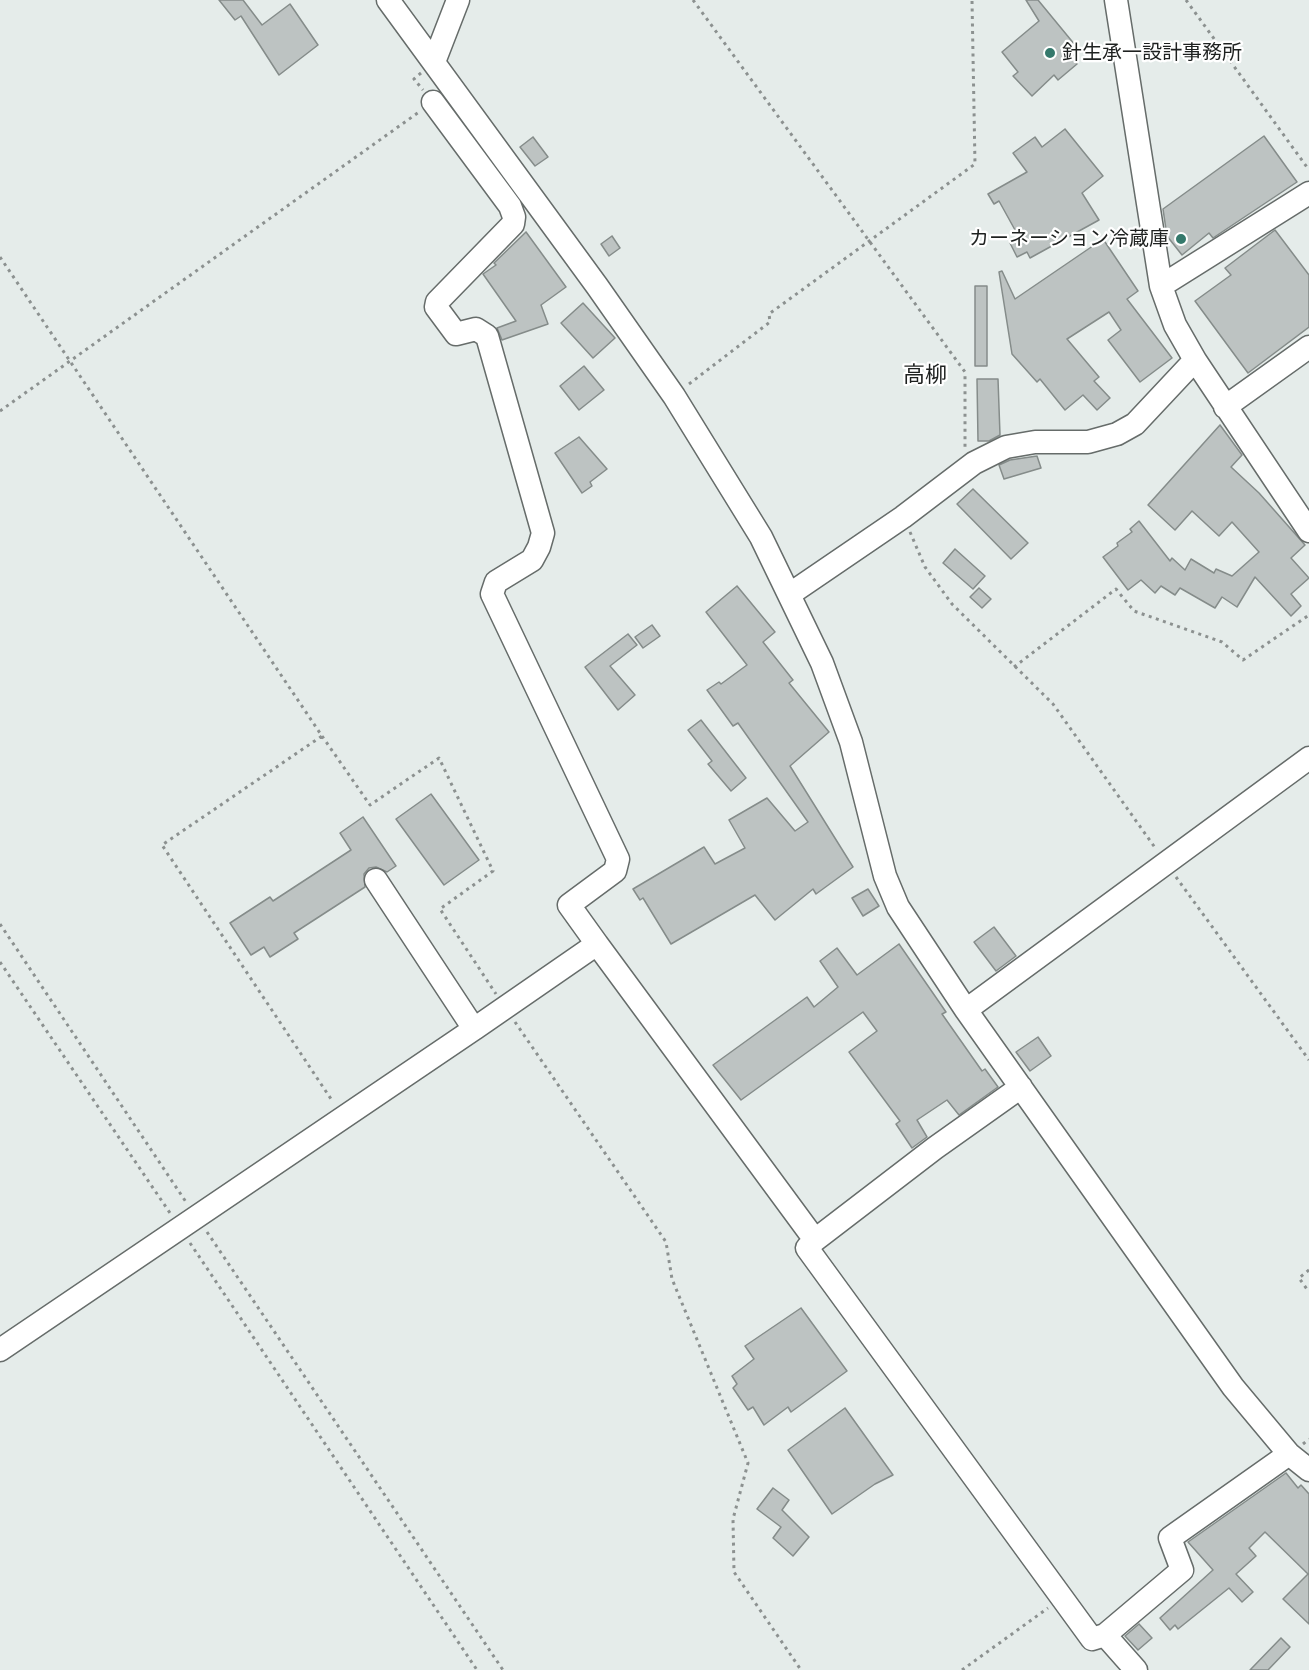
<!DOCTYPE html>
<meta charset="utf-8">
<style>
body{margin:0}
canvas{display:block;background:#e5ecea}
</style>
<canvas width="1309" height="1670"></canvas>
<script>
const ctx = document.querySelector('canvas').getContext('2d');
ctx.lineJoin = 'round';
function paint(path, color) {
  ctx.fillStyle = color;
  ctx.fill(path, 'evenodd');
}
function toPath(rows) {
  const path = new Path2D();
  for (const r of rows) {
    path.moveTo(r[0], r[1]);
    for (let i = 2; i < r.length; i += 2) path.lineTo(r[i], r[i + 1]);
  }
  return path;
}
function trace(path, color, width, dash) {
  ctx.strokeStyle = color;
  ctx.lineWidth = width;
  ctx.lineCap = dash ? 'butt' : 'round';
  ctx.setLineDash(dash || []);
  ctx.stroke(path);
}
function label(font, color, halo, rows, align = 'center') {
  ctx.font = font + ' "IBM Plex Sans","Noto Sans JP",sans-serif';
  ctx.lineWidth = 4.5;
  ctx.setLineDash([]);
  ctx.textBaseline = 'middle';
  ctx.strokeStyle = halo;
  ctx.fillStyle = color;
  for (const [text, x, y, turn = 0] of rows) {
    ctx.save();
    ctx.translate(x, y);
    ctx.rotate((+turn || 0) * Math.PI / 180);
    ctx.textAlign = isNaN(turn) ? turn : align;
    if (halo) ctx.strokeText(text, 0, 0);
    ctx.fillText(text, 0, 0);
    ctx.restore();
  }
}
const building = toPath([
 [219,0,243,0,262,25,290,4,318,45,279,75,241,16,235,20,219,0],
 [1026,0,1038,0,1080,51,1072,58,1077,64,1058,80,1054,75,1032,96,1013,76,1018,72,1002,52,1039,21,1026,0],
 [1065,129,1103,176,1082,193,1099,220,1030,258,1027,252,1017,257,1010,243,1020,239,999,201,994,204,988,194,1027,172,1013,153,1035,137,1042,147,1065,129],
 [1264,136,1297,182,1213,238,1209,233,1182,255,1167,236,1163,209,1264,136],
 [533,137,548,157,535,166,520,147,533,137],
 [1275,230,1309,275,1309,327,1248,373,1195,301,1231,275,1225,268,1275,230],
 [526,232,566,287,541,305,548,324,502,340,497,328,516,321,483,274,496,265,494,263,526,232],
 [612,236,620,248,609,256,601,244,612,236],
 [1103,239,1138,291,1127,299,1172,358,1140,382,1108,340,1121,330,1109,312,1067,339,1099,377,1094,381,1110,398,1097,410,1083,395,1065,410,1040,379,1037,382,1012,354,999,272,1002,271,1015,299,1103,239],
 [975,286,987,286,987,366,975,366,975,286],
 [583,303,615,338,593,358,561,323,583,303],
 [584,366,604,390,579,410,560,386,584,366],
 [977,379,998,379,1000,435,989,441,978,441,977,379],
 [1220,425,1242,455,1231,467,1259,493,1305,545,1291,558,1309,578,1291,594,1301,606,1291,616,1255,577,1237,607,1222,597,1215,608,1180,588,1175,595,1161,586,1155,593,1141,580,1128,590,1103,557,1118,546,1117,543,1132,532,1130,529,1139,521,1170,561,1172,558,1185,570,1191,559,1214,573,1216,569,1232,576,1259,552,1232,522,1219,536,1192,511,1175,530,1148,505,1220,425],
 [579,437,607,469,590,482,592,486,582,493,555,453,579,437],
 [1037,456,1041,468,1004,479,999,465,1010,460,1037,456],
 [973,489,1028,543,1011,559,957,504,973,489],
 [955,549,985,576,973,589,943,563,955,549],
 [737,586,775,632,763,642,793,680,789,683,829,732,790,766,853,867,816,894,813,889,775,920,755,895,671,944,643,898,640,900,633,889,704,847,715,864,745,848,729,820,767,798,795,831,808,822,738,723,733,726,707,690,719,682,721,684,747,665,706,612,737,586],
 [979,588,991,599,982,608,970,597,979,588],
 [652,625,660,636,643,648,635,637,652,625],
 [628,634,637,645,610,666,635,695,618,710,585,667,628,634],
 [701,720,746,778,731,791,708,764,712,761,688,730,701,720],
 [431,794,479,860,444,885,396,819,431,794],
 [363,817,396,866,387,872,376,867,369,868,364,874,365,887,294,933,298,939,270,957,264,947,251,955,230,923,270,897,273,901,351,850,340,833,363,817],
 [868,889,879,906,863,916,852,898,868,889],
 [994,927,1016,956,996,971,974,942,994,927],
 [899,944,946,1012,942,1014,982,1071,985,1069,998,1087,959,1115,947,1100,917,1120,927,1137,912,1148,896,1124,900,1121,849,1052,877,1031,863,1012,741,1100,713,1065,807,997,814,1007,838,987,820,961,837,948,857,975,899,944],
 [1038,1037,1051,1056,1030,1071,1016,1052,1038,1037],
 [801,1308,847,1371,791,1412,788,1407,764,1425,753,1407,748,1410,733,1388,737,1384,732,1376,754,1359,745,1346,801,1308],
 [845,1408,893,1475,875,1484,832,1514,788,1450,845,1408],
 [1286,1473,1298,1488,1301,1485,1309,1494,1309,1624,1283,1599,1308,1574,1265,1532,1249,1548,1256,1556,1236,1574,1253,1592,1242,1602,1229,1588,1178,1629,1175,1625,1170,1630,1160,1618,1213,1570,1188,1542,1286,1473],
 [773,1488,789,1500,782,1510,809,1537,793,1556,773,1538,781,1527,757,1509,773,1488],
 [1139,1624,1152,1638,1138,1650,1125,1636,1139,1624],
 [1281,1638,1290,1647,1268,1670,1250,1670,1281,1638]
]);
paint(building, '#bdc3c2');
trace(building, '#858c8a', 1.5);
const minor = toPath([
 [388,0,597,286,674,396,761,537,822,663,851,742,885,876,898,907,966,1010,1233,1387,1289,1454,1309,1470],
 [1116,0,1161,286,1309,193],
 [434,62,458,0],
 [433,102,510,206,514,217,513,224,437,302,436,307,456,334,476,329,487,336,543,533,539,547,532,560,496,582,492,594,618,859,615,871,569,905,597,944,474,1029],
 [1195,360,1309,531],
 [1225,407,1309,347],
 [790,594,903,517,974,463,1006,447,1035,442,1088,442,1117,434,1135,424,1195,360,1175,325,1161,286],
 [597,944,815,1240,807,1248,1092,1639,1105,1635,1136,1670],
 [966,1010,1309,758],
 [815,1240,935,1148,1021,1087],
 [0,1350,474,1029,376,880],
 [1105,1635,1182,1570,1170,1538,1289,1454]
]);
trace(minor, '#666c6a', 25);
trace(toPath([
 [693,0,965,372,965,449],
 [1186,0,1309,170],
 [421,73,414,79,423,90],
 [0,257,322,736,162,845,333,1102],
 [689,384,770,322,769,314,975,164,972,0],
 [0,411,419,112],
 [910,532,925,567,952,604,1053,704,1156,849],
 [1014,667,1116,589,1134,611,1222,642,1243,660,1309,615],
 [322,736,370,805,439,758,493,871,440,909,496,994],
 [1176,877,1309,1060],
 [0,924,186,1202],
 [0,962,170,1213],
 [515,1022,666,1242,672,1279,748,1463,733,1519,734,1572,801,1670],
 [207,1232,503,1670],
 [190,1243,477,1670],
 [1309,1270,1299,1278,1309,1292],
 [1303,1444,1309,1439],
 [962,1670,1048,1608]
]), '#8c9190', 3, [3, 4.5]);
trace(minor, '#fff', 22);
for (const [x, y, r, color] of [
 [1050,53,6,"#35796c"],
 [1181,239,6,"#35796c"]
]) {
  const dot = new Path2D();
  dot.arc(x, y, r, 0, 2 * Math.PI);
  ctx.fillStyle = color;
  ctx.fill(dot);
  trace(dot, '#fff', 2);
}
label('20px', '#1e2120', '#fff', [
 ["針生承一設計事務所",1062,53],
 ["カーネーション冷蔵庫",1169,239,"right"]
], 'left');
label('22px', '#1e2120', '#fff', [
 ["高柳",925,376]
]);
</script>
